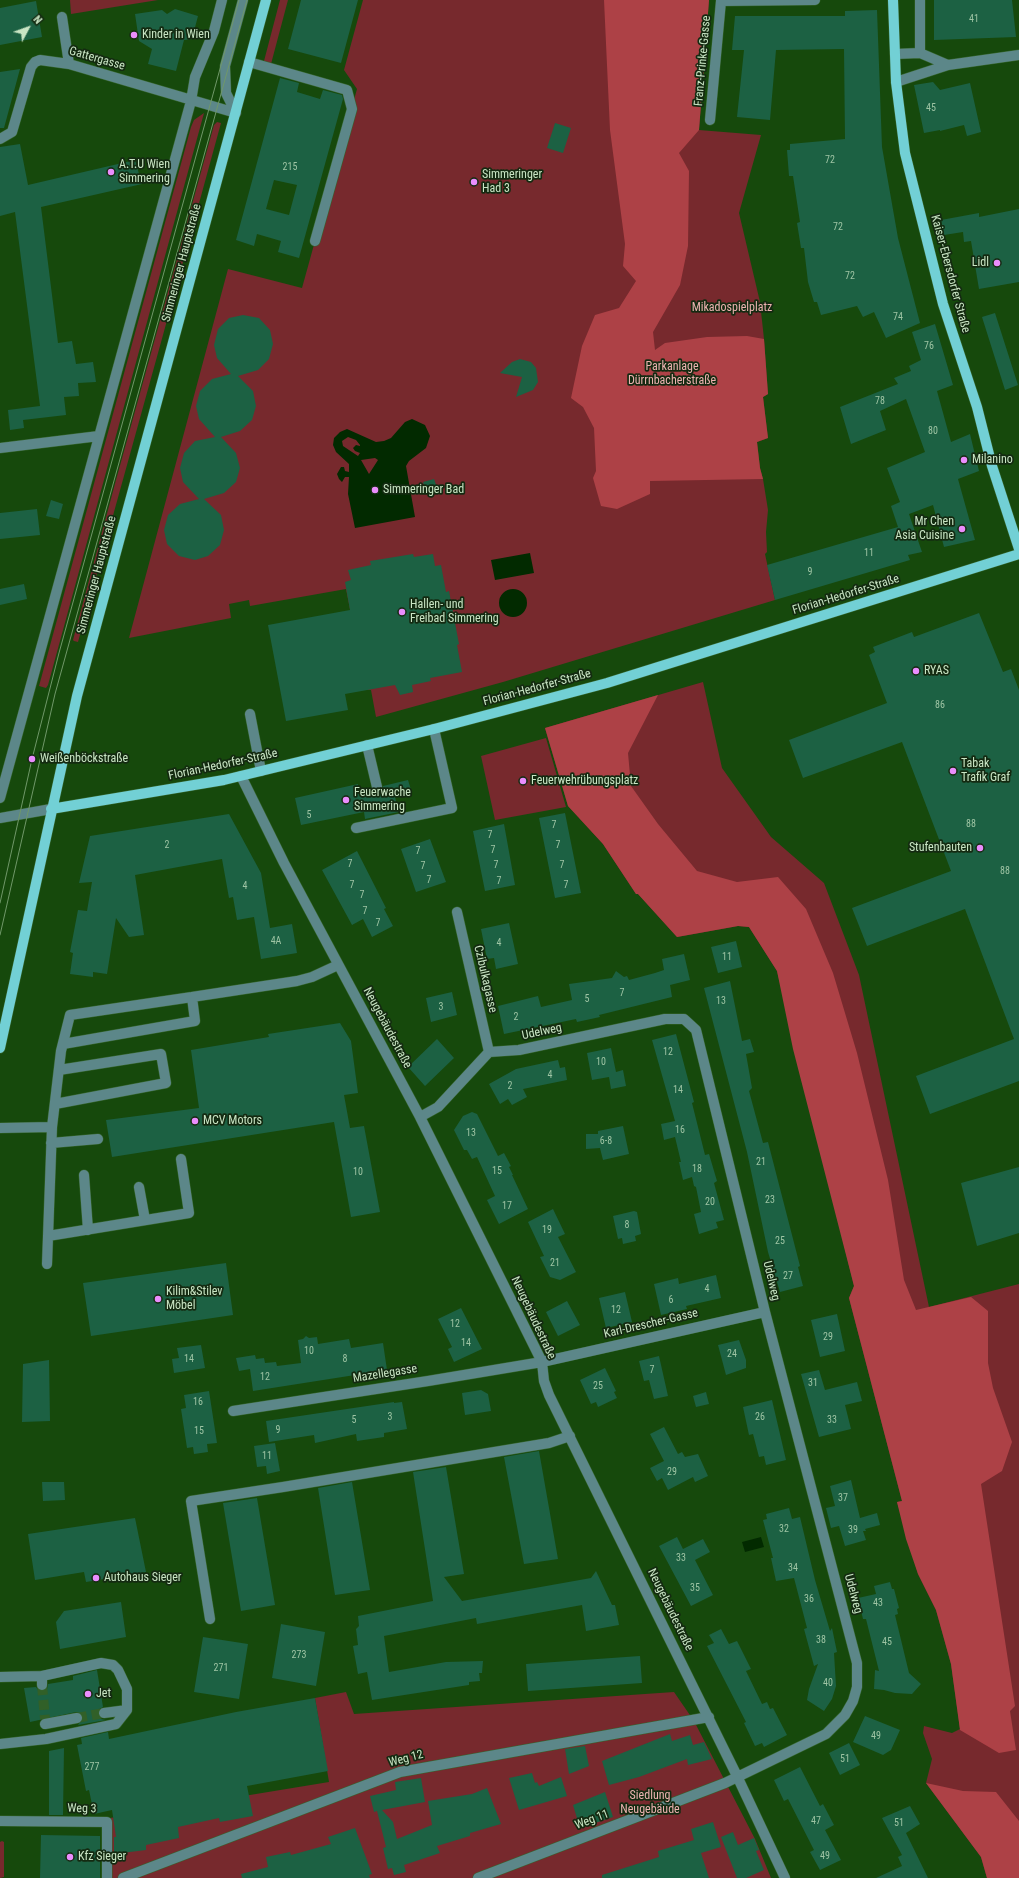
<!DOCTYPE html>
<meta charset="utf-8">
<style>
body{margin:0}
#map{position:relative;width:1019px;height:1878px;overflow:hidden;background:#16490c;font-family:"Roboto Condensed",sans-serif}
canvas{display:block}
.north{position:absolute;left:8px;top:8px;width:40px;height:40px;-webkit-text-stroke:3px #142a11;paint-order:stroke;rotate:49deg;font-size:11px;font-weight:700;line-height:16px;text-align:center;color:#c9e5c4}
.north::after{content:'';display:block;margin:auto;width:14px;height:18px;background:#c9e5c4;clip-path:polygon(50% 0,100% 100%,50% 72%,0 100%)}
</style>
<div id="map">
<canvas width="1019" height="1878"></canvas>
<div class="north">N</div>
</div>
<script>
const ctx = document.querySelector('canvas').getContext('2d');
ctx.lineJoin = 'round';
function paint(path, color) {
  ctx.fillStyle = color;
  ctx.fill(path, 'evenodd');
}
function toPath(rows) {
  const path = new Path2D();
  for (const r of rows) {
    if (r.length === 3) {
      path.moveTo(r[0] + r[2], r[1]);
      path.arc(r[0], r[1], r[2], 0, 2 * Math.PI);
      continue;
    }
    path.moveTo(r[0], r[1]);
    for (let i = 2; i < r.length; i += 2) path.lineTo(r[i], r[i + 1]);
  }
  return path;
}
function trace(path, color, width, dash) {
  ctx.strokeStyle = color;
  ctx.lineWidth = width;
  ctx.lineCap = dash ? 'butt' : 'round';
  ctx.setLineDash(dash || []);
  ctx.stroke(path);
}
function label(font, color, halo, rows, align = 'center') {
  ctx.font = font + ' "Roboto Condensed",sans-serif';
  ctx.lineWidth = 3.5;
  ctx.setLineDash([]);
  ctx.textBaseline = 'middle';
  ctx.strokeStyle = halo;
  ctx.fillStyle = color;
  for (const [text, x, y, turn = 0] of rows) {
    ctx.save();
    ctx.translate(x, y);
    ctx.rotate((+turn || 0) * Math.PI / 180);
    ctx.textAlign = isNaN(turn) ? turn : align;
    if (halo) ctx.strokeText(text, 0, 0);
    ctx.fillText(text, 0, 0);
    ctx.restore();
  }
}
paint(toPath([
 [70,0,158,0,71,14],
 [280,0,288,0,271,64,264,61],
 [363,0,709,0,699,130,761,135,739,213,760,302,764,339,768,394,763,397,768,438,757,442,760,468,763,479,768,510,766,532,767,552,765,554,775,600,503,682,376,717,371,690,366,690,346,589,250,606,249,600,229,604,231,618,129,638,228,269,302,288,357,89,344,70],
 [204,113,48,685,46,688,39,686,191,127,194,120],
 [217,122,221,123,163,335,78,642,74,641,73,640,116,480,214,125],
 [703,682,722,768,771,837,824,883,859,975,929,1307,1019,1284,1019,1878,987,1878,981,1857,926,1783,932,1759,923,1733,924,1726,952,1733,960,1729,951,1664,936,1610,918,1574,897,1502,902,1501,849,1298,854,1286,777,971,749,927,738,926,677,937,638,894,636,894,603,844,568,806,545,728],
 [546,738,566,807,495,820,481,756],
 [346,1692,354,1714,674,1692,694,1721,755,1839,771,1878,105,1878,107,1822,110,1818,329,1782,315,1698],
 [2,1841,4,1842,4,1877,0,1878,0,1842]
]), '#77292d');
paint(toPath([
 [604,0,709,0,699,130,679,153,689,171,688,246,680,285,653,332,655,350,665,343,707,337,747,336,764,339,768,394,763,397,768,438,757,442,760,468,763,479,650,481,650,494,617,509,601,506,593,478,596,471,594,428,583,407,571,398,582,346,595,315,619,308,636,281,623,266,625,244,610,130],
 [658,695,628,753,631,786,658,824,697,871,737,882,778,877,806,909,833,973,857,1053,888,1180,904,1280,916,1310,971,1297,988,1311,988,1363,993,1388,1012,1442,1002,1471,981,1484,1015,1706,1010,1711,1016,1750,999,1753,960,1730,951,1664,936,1610,918,1574,906,1539,897,1502,902,1501,849,1298,854,1286,793,1049,777,971,749,927,738,926,677,937,638,894,636,894,603,844,568,806,545,728],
 [926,1783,963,1791,996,1792,1019,1821,1019,1878,987,1878,981,1857]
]), '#ad4146');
paint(toPath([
 [412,419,425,425,430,436,426,448,409,461,406,466,415,517,355,528,348,494,349,477,345,477,342,482,339,479,337,474,341,467,344,467,345,471,349,472,349,464,336,452,333,445,334,438,340,432,347,429,376,442,384,441,391,438,405,422],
 [348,437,356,440,360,445,360,446,356,445,353,448,355,451,360,453,358,456,343,446,342,441],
 [375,458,378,460,369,474,361,460],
 [530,553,534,573,495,580,491,560],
 [513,603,14],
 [761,1537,764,1547,745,1552,742,1542]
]), '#022a00');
paint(toPath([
 [301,0,358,0,341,63,288,49],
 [934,0,1012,0,1016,37,934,40],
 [36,1,42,37,0,45,0,8],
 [175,9,198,16,192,39,184,40,176,71,148,64,152,49,139,41,135,14,162,10,167,14],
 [877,10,882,147,898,238,920,323,886,338,874,312,863,317,857,306,821,315,817,302,814,302,808,282,804,248,801,248,797,223,800,222,793,176,789,176,787,150,790,150,790,144,845,139,844,49,776,50,770,120,737,117,744,50,732,50,735,16,845,16,845,11],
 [20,69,4,128,0,128,0,72],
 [280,78,299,83,297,92,320,99,323,90,342,95,343,99,299,258,278,252,281,241,257,234,254,246,236,240],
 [274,180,297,185,289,215,266,209],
 [933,82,940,90,970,83,981,132,967,136,964,125,940,131,940,130,924,133,914,85],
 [555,123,571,128,563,153,547,148],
 [20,144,28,185,135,160,142,184,41,207,58,343,72,341,76,364,93,362,96,382,78,383,79,396,64,397,66,415,23,420,24,428,10,430,8,410,40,406,15,212,0,216,0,147],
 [1019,209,1019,282,979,289,971,241,964,242,963,232,944,235,941,220,979,213,979,217],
 [995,313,1018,385,1005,390,982,317],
 [243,315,259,318,270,330,273,344,269,359,258,370,238,376,253,391,256,406,252,420,240,431,221,437,236,453,240,468,236,482,224,493,204,499,221,515,224,530,220,545,208,556,195,560,179,556,167,544,164,530,168,515,180,504,199,499,183,482,180,468,184,453,195,441,215,437,199,419,196,406,200,391,212,379,231,374,217,358,214,345,218,329,229,318],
 [935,324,953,385,937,391,951,442,970,434,979,471,958,479,975,540,944,547,933,505,909,514,922,552,908,555,910,560,775,600,767,565,898,527,891,506,900,502,887,468,925,452,906,399,880,411,886,430,851,444,840,407,898,384,894,378,911,371,909,366,921,360,912,332],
 [520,359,531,362,536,368,538,382,533,390,516,397,522,377,500,373,512,362],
 [434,479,438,490,427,494,423,482],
 [51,500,63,504,59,519,46,516],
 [37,509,40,535,0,539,0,513],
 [413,554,414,557,433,554,435,566,441,565,446,592,449,591,459,644,457,645,462,672,430,678,431,681,412,685,413,692,400,695,395,685,345,694,348,710,286,721,268,625,350,610,345,582,351,580,348,570,371,565,370,561],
 [24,584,27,599,0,605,0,589],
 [979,613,1003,672,1011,669,1019,690,1019,1081,930,1114,916,1076,1014,1039,965,909,867,946,852,908,951,871,902,742,803,778,789,740,887,703,869,655,875,652,873,647,912,632,914,637],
 [408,780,412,793,395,797,399,812,365,819,364,812,301,825,295,798,358,784,359,791,371,788,373,792,378,793,382,791,383,786],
 [565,813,581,893,555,898,539,818],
 [229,814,261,873,270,928,292,924,297,953,261,959,254,917,237,920,233,897,229,898,222,859,135,875,144,935,129,937,116,918,107,974,93,972,93,977,70,974,73,953,70,952,78,910,87,911,92,882,79,883,90,836],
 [504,824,515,885,485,891,473,831],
 [430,839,446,882,416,892,401,849],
 [357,851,386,908,384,909,393,926,372,937,363,919,352,925,322,870],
 [509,923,518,964,496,969,494,958,487,959,481,929],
 [736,941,742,967,718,973,711,947],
 [684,954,690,980,670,985,672,997,599,1015,600,1017,577,1022,576,1019,504,1034,498,1006,538,996,541,1007,572,1000,569,984,612,978,616,971,624,977,627,976,629,980,655,973,664,970,662,959],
 [730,981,742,1041,750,1039,754,1052,746,1054,752,1088,749,1091,763,1143,768,1142,800,1266,798,1267,803,1286,780,1292,768,1252,747,1152,704,988],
 [452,992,457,1015,431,1022,426,998],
 [340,1023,351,1041,358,1093,344,1095,350,1128,364,1126,380,1212,351,1217,334,1122,112,1157,106,1120,199,1108,191,1050,269,1037,268,1034],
 [676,1034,694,1102,692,1103,705,1155,709,1154,717,1181,714,1183,724,1220,716,1222,718,1228,699,1234,694,1214,701,1212,696,1187,694,1186,692,1177,683,1180,679,1162,681,1162,675,1137,664,1140,661,1124,675,1121,652,1040],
 [437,1039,454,1058,425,1086,408,1067],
 [611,1048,616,1072,623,1070,626,1086,611,1089,609,1077,592,1080,587,1053],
 [558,1060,560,1068,565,1067,567,1080,523,1089,527,1097,512,1105,508,1099,500,1104,489,1084,516,1069],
 [472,1112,477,1114,498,1156,504,1153,511,1166,509,1167,513,1175,512,1175,528,1209,499,1224,487,1200,495,1196,477,1157,472,1159,467,1150,464,1150,454,1130,463,1116],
 [623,1126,629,1154,603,1160,600,1148,586,1149,586,1134,598,1134,598,1131],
 [1019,1167,1019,1233,977,1246,961,1183],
 [553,1209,565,1234,558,1237,576,1272,560,1280,550,1277,540,1257,544,1256,528,1222],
 [634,1211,637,1212,641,1234,635,1236,636,1241,623,1244,622,1238,618,1239,613,1216],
 [226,1263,233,1315,91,1336,83,1283],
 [716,1275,721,1298,686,1306,687,1309,661,1315,654,1284,678,1278,679,1284],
 [625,1292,632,1322,606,1328,599,1298],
 [567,1301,580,1325,558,1336,546,1312],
 [461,1308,482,1349,454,1362,448,1349,452,1347,438,1319],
 [837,1314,845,1351,820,1357,811,1320],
 [306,1336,309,1338,317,1337,318,1344,349,1339,351,1348,383,1343,387,1370,253,1391,250,1369,239,1371,236,1358,255,1355,256,1359,264,1358,265,1363,276,1362,277,1366,301,1363,298,1340,303,1339],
 [739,1340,746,1360,746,1368,726,1375,718,1345],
 [201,1345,205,1368,174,1373,172,1359,179,1358,177,1348],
 [659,1356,668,1396,654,1399,649,1380,644,1381,639,1361],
 [49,1360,50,1421,22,1422,23,1364],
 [605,1368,616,1391,614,1392,617,1398,598,1407,596,1402,591,1404,580,1380],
 [819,1370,825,1390,857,1382,862,1401,845,1405,851,1429,819,1437,801,1374],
 [481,1390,488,1394,491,1411,465,1415,462,1393],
 [209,1391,217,1443,207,1444,208,1452,194,1454,193,1447,187,1448,181,1409,186,1408,184,1395],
 [706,1392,709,1404,696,1407,693,1396],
 [772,1400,786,1460,766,1465,764,1456,759,1457,753,1434,749,1435,743,1407],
 [394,1402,394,1403,402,1402,407,1429,384,1433,384,1437,357,1441,356,1434,315,1443,314,1435,269,1442,266,1421],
 [664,1427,678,1454,682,1452,685,1457,698,1454,708,1476,695,1482,693,1477,668,1490,662,1478,657,1481,650,1468,664,1461,650,1434],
 [275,1443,280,1471,267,1474,266,1466,257,1467,254,1446],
 [539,1451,558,1559,524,1564,504,1457],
 [446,1467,464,1574,444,1577,462,1601,591,1578,596,1571,612,1605,615,1605,619,1625,586,1631,582,1605,477,1624,476,1618,384,1636,389,1672,446,1662,483,1661,482,1673,479,1673,480,1681,469,1682,469,1685,372,1700,367,1672,358,1674,353,1646,358,1645,356,1629,359,1626,358,1616,433,1601,413,1472],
 [851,1480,860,1518,877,1513,880,1525,865,1529,866,1531,863,1531,866,1540,845,1546,839,1526,831,1528,826,1508,835,1506,830,1486],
 [42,1482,64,1482,65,1500,43,1501],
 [352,1482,370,1590,335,1595,318,1488],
 [257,1498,275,1605,241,1611,223,1503],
 [789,1508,792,1519,800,1517,815,1580,830,1631,832,1628,837,1652,834,1653,836,1686,832,1699,824,1711,807,1700,809,1689,818,1664,814,1666,804,1629,807,1628,794,1578,776,1581,771,1558,773,1558,763,1520,767,1519,766,1514],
 [135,1518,146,1572,86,1582,84,1572,35,1580,28,1534],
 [677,1537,683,1549,703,1539,710,1552,695,1560,713,1595,691,1606,659,1546],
 [890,1582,892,1589,894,1589,899,1608,897,1609,898,1614,895,1615,909,1673,921,1684,912,1694,895,1693,884,1690,874,1689,875,1670,879,1671,866,1619,863,1619,858,1598,876,1594,874,1586],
 [121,1602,126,1637,60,1649,56,1622,64,1611],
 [281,1624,325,1632,316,1686,272,1678],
 [721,1629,729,1644,737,1641,751,1669,746,1671,762,1704,767,1702,770,1709,773,1708,787,1735,764,1747,762,1743,755,1746,744,1723,746,1722,707,1646,714,1643,709,1635],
 [203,1637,248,1644,239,1699,194,1692],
 [640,1656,642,1683,528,1691,526,1664],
 [97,1670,103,1707,98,1710,98,1714,101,1719,106,1720,78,1725,83,1717,82,1714,76,1712,30,1722,24,1688,36,1687,38,1690,42,1691,47,1689,48,1684,73,1680,73,1676],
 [315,1698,328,1771,247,1786,253,1816,220,1822,219,1818,178,1827,179,1838,146,1845,146,1850,114,1854,114,1837,116,1837,112,1810,94,1814,89,1790,86,1791,77,1745,82,1744,81,1738,108,1732,109,1739,236,1712],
 [865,1716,900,1730,891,1750,883,1755,853,1742],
 [670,1734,672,1741,690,1735,693,1745,704,1742,712,1759,688,1765,687,1759,639,1777,609,1785,602,1761],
 [849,1743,860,1765,840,1775,829,1753],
 [585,1746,589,1766,569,1774,565,1749],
 [64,1748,63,1815,49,1815,49,1751],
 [800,1767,820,1806,823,1804,834,1825,825,1830,841,1860,820,1870,810,1852,814,1850,788,1799,784,1801,774,1780],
 [532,1773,535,1783,537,1782,539,1786,561,1777,567,1796,519,1810,509,1778],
 [421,1778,425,1802,382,1810,393,1822,397,1839,432,1825,428,1801,472,1794,487,1788,501,1824,470,1833,470,1836,437,1846,440,1853,404,1865,406,1872,394,1875,392,1868,388,1869,383,1848,386,1847,377,1811,374,1812,370,1796,396,1790,395,1782],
 [605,1792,613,1817,580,1828,573,1805],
 [910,1806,920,1824,906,1833,928,1878,876,1878,902,1866,898,1857,902,1855,882,1818],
 [713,1822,721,1847,701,1853,709,1878,602,1878,602,1875,659,1857,658,1851,694,1840,691,1829],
 [355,1828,372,1874,369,1875,370,1878,242,1878,241,1874,268,1867,266,1857,290,1852,291,1855,331,1844,328,1837],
 [733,1832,738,1845,754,1838,759,1850,756,1851,764,1870,746,1878,737,1878,721,1837],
 [41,1835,100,1836,100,1878,40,1878]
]), '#1c6143');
trace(toPath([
 [42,1685,45,1719],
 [77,1718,104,1713]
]), '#316028', 10, [10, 5]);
const minor = toPath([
 [62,17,69,64],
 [920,53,920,0],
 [895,54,920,53,948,65],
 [249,62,347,90,352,109,315,241],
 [896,82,948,65,1019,55],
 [236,113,226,93,225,66,243,0],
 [710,120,721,1,815,0],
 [0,139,12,132,31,67,35,62,40,60,69,64,236,113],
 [0,448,99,436],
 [250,714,261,771],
 [367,745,377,787],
 [241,776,284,863,420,1117,542,1362,544,1381,549,1395,737,1776,785,1878],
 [0,798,191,101,195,77,214,31,222,0],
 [0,818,51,809],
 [356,828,452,808,434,729],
 [457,912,489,1052],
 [192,997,297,981,312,977,338,965],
 [55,1104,166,1083,161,1054,59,1070],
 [420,1117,438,1107,489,1052,519,1050,665,1019,684,1019,696,1030,765,1312,857,1663,857,1687,853,1701,845,1715,826,1734,725,1783,478,1878],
 [0,1128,52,1127],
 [51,1143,98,1139],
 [84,1175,88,1230],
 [139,1187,145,1220],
 [48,1236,189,1213,181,1159],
 [47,1264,52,1127,61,1051,70,1015,192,997,195,1021,63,1044],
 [233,1411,428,1381,542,1362,765,1312],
 [210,1619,191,1501,283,1487,549,1443,570,1436],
 [0,1677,42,1676,42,1685],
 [104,1713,127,1710],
 [45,1724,77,1718],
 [0,1744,46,1739,116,1724,127,1710,127,1689,118,1670,113,1665,101,1663,42,1676],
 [0,1821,107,1822,107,1878],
 [123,1878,400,1772,709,1717]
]);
const major = toPath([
 [893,0,896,82,905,153,943,304,977,407,992,466,1019,549],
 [51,809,224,780,434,729,607,683,1019,554],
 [0,1048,77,696,266,0]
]);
trace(minor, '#36652d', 11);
trace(major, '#36652d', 11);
trace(minor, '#5c8789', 10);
trace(major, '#72d0d5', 10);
trace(toPath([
 [0,903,32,759,59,653,239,0],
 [0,935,55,694,247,0]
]), '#709869', 1);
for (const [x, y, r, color] of [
 [134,35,4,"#ea8dfd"],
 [111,172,4,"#ea8dfd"],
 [474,182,4,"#ea8dfd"],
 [997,263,4,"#ea8dfd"],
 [964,460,4,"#ea8dfd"],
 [375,490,4,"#ea8dfd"],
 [962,529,4,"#ea8dfd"],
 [402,612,4,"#ea8dfd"],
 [916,671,4,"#ea8dfd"],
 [32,759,4,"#ea8dfd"],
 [953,771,4,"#ea8dfd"],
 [523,781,4,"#ea8dfd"],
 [346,800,4,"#ea8dfd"],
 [980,848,4,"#ea8dfd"],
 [195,1121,4,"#ea8dfd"],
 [158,1299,4,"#ea8dfd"],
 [96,1578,4,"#ea8dfd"],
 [88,1694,4,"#ea8dfd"],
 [70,1857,4,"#ea8dfd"]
]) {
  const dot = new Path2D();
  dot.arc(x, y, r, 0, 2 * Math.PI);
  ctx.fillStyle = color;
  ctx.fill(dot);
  trace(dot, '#142a11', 1.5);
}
label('10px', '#9ec4a4', null, [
 ["41",974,19],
 ["45",931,108],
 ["72",830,160],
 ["215",290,167],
 ["72",838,227],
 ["72",850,276],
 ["74",898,317],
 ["76",929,346],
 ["78",880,401],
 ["80",933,431],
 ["11",869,553],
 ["9",810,572],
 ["86",940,705],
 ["5",309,815],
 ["88",971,824],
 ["7",554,825],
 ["7",490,835],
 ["2",167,845],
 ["7",558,845],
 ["7",493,850],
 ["7",418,851],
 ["7",350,864],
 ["7",496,865],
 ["7",562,865],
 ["7",423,866],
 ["88",1005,871],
 ["7",429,880],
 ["7",499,881],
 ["7",352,885],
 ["7",566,885],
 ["4",245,886],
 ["7",362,895],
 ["7",365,911],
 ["7",378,923],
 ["4A",276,941],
 ["4",499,943],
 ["11",727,957],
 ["7",622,993],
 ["5",587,999],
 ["13",721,1001],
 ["3",441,1007],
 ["2",516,1017],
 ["12",668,1052],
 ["10",601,1062],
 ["4",550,1075],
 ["2",510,1086],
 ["14",678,1090],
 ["16",680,1130],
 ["13",471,1133],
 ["6-8",606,1141],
 ["21",761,1162],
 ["18",697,1169],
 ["15",497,1171],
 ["10",358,1172],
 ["23",770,1200],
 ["20",710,1202],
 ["17",507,1206],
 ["8",627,1225],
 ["19",547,1230],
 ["25",780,1241],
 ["21",555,1263],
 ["27",788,1276],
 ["4",707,1289],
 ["6",671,1300],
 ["12",616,1310],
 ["12",455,1324],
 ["29",828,1337],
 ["14",466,1343],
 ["10",309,1351],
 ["24",732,1354],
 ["14",189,1359],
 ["8",345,1359],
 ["7",652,1370],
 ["12",265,1377],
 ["31",813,1383],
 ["25",598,1386],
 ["16",198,1402],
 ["3",390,1417],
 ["26",760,1417],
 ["5",354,1420],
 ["33",832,1420],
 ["9",278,1430],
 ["15",199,1431],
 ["11",267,1456],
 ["29",672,1472],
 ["37",843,1498],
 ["32",784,1529],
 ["39",853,1530],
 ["33",681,1558],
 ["34",793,1568],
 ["35",695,1588],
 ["36",809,1599],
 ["43",878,1603],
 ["38",821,1640],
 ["45",887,1642],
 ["273",299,1655],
 ["271",221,1668],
 ["40",828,1683],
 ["49",876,1736],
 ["51",845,1759],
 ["277",92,1767],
 ["47",816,1821],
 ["51",899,1823],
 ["49",825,1856]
]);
label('12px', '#c9e5c4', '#142a11', [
 ["Kinder in Wien",142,35],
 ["A.T.U Wien",119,165],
 ["Simmering",119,179],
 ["Simmeringer",482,175],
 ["Had 3",482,189],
 ["Lidl",989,263,"right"],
 ["Milanino",972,460],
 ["Simmeringer Bad",383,490],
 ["Mr Chen",954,522,"right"],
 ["Asia Cuisine",954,536,"right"],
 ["Hallen- und",410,605],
 ["Freibad Simmering",410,619],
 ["RYAS",924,671],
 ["Weißenböckstraße",40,759],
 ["Tabak",961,764],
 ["Trafik Graf",961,778],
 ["Feuerwehrübungsplatz",531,781],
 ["Feuerwache",354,793],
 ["Simmering",354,807],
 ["Stufenbauten",972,848,"right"],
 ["MCV Motors",203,1121],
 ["Kilim&Stilev",166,1292],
 ["Möbel",166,1306],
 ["Autohaus Sieger",104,1578],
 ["Jet",96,1694],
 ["Kfz Sieger",78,1857]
], 'left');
label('12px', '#c9e5c4', '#142a11', [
 ["Gattergasse",97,59,16],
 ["Franz-Prinke-Gasse",703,61,-85],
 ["Simmeringer Hauptstraße",182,263,-75],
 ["Kaiser-Ebersdorfer Straße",950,274,75],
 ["Simmeringer Hauptstraße",97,575,-75],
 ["Florian-Hedorfer-Straße",846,595,-17],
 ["Florian-Hedorfer-Straße",537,688,-15],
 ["Florian-Hedorfer-Straße",223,765,-12],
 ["Czibulkagasse",485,979,77],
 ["Neugebäudestraße",387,1028,62],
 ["Udelweg",542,1032,-12],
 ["Udelweg",771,1281,77],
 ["Neugebäudestraße",533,1318,65],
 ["Karl-Drescher-Gasse",651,1324,-13],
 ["Mazellegasse",385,1374,-9],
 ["Udelweg",853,1594,75],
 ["Neugebäudestraße",670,1610,64],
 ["Weg 12",406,1759,-14],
 ["Weg 3",82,1809,1],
 ["Weg 11",592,1820,-21]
]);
label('12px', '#edb3b1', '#142a11', [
 ["Mikadospielplatz",732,308],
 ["Parkanlage",672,367],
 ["Dürrnbacherstraße",672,381],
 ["Siedlung",650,1796],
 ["Neugebäude",650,1810]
]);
</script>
